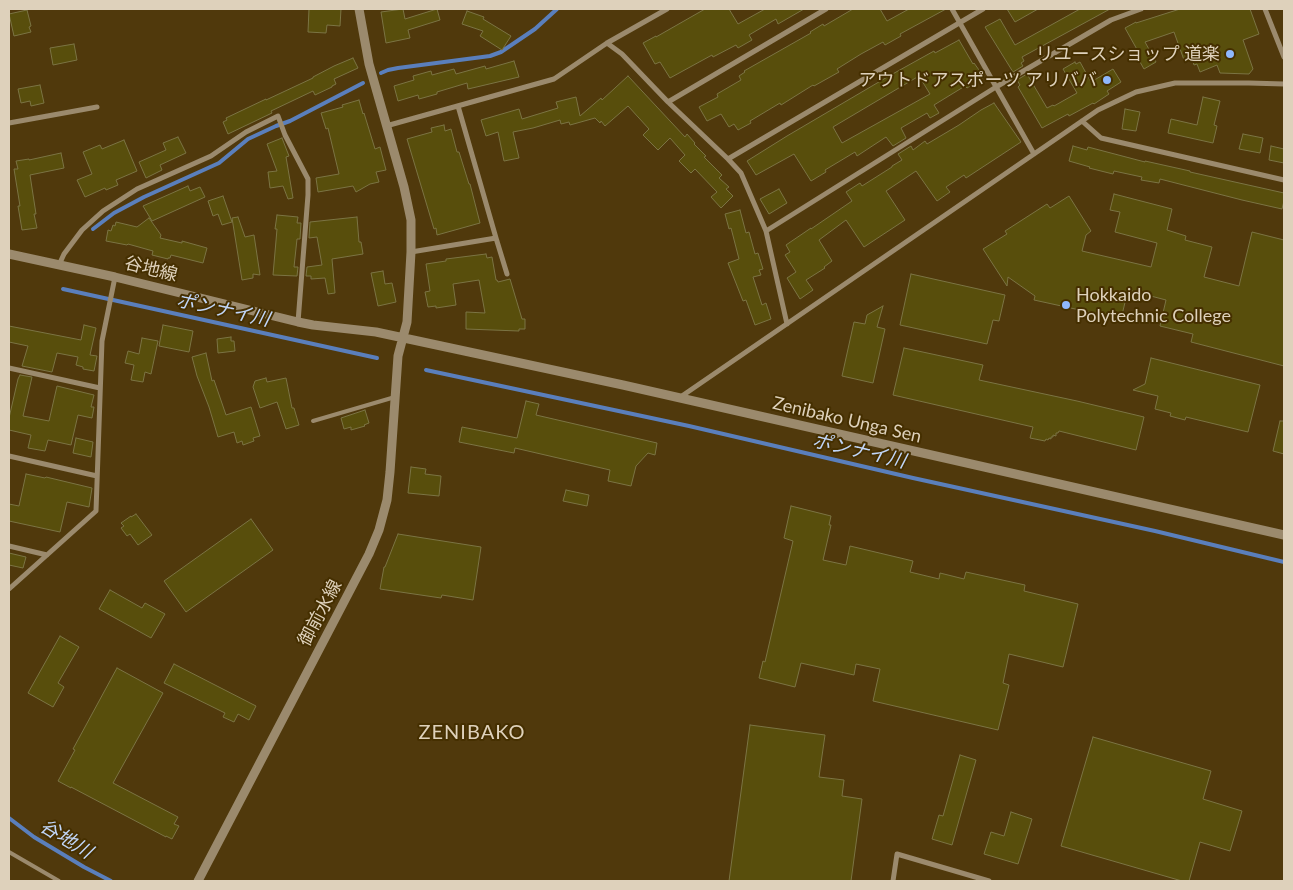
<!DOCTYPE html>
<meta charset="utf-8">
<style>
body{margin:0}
#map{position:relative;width:1293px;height:890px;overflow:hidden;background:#50390c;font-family:Lato,sans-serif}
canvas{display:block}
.frame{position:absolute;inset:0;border:10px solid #ded1bb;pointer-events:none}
</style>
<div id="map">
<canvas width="1293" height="890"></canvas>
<div class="frame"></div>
</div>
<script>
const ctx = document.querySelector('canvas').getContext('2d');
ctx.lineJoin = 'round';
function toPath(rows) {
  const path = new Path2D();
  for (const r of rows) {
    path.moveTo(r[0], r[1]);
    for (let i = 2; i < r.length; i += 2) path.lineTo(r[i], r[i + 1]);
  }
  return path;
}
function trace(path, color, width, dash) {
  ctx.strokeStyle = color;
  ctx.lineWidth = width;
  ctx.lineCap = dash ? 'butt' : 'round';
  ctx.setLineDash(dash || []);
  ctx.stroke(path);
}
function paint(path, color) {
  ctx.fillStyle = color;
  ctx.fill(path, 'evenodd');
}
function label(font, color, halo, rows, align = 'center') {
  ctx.font = font + ' Lato,"Noto Sans JP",sans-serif';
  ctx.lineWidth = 4;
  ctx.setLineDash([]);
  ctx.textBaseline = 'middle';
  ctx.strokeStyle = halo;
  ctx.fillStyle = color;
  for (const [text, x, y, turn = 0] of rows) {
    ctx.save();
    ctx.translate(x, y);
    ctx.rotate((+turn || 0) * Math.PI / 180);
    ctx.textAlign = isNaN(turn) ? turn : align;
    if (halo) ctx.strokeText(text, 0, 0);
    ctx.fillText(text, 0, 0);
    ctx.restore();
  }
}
trace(toPath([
 [381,73,388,70,398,68,490,56,501,52,535,29,557,9],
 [93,229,114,213,144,197,219,163,248,139,276,126,290,121,363,83],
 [63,289,377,358],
 [426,370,689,426,913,478,1155,531,1284,562],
 [9,818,34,837,84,867,111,881]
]), '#5a7fbc', 4);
const building = toPath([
 [309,9,341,9,340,26,327,25,326,33,308,32,309,9],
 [403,9,405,19,437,9,440,20,408,30,410,38,386,43,381,12,403,9],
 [705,9,729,9,738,24,765,9,804,9,778,24,776,19,749,35,752,40,738,48,736,45,713,57,712,55,670,78,660,62,655,64,643,43,656,36,656,37,705,9],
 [853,9,880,9,887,21,909,9,946,9,900,34,901,36,885,45,883,42,861,54,837,69,839,72,814,86,813,85,781,105,780,103,750,121,751,123,738,130,734,124,729,127,721,114,707,121,699,107,718,97,717,94,741,80,739,76,745,72,744,71,811,33,810,32,823,24,824,26,853,9],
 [1007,9,1038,9,1015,22,1007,9],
 [1080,9,1110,9,1022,57,1024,61,1021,63,1023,66,1013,72,985,27,1000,19,1015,45,1080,9],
 [1180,9,1250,9,1259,34,1243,40,1253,69,1249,74,1220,73,1217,65,1200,72,1197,64,1194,65,1191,57,1184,60,1174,32,1145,42,1156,62,1144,69,1136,55,1139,53,1125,28,1136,22,1136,23,1180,9],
 [27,10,31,26,29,27,31,32,14,36,9,14,27,10],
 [467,11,484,17,483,19,511,36,502,50,480,36,483,31,462,24,467,11],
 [959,40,973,64,974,63,984,77,967,88,965,86,934,105,939,113,930,118,927,113,901,128,906,138,893,146,886,137,857,156,855,152,825,170,826,172,811,181,794,154,756,175,747,161,787,136,889,76,934,51,935,53,959,40],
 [919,76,930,94,842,143,833,127,919,76],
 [74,44,77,60,53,65,50,48,74,44],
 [353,58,358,68,334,79,336,84,332,86,332,87,315,95,313,91,271,111,272,113,228,134,223,122,227,120,226,118,266,99,266,100,313,78,313,77,334,66,353,58],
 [514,61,519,77,468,89,467,83,437,92,437,94,419,99,418,95,398,101,394,86,414,80,413,76,431,71,432,75,454,69,456,74,485,66,486,69,514,61],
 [1075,62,1076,64,1080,62,1091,82,1113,69,1121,82,1107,91,1109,94,1094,104,1093,103,1069,116,1068,114,1042,128,1018,87,1020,85,1017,80,1027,74,1047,108,1053,105,1054,106,1077,93,1063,69,1075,62],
 [628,76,685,137,687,134,695,143,694,144,706,156,704,157,722,175,719,178,729,187,726,189,733,196,721,208,711,197,717,192,695,169,691,173,679,161,685,155,670,138,658,150,643,135,649,129,628,106,605,126,601,121,600,123,595,118,570,125,569,122,561,124,560,120,533,128,513,132,519,158,504,161,498,132,486,136,481,120,519,109,522,119,558,108,556,102,576,97,580,116,601,98,602,100,628,76],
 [40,85,44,103,31,106,30,101,21,103,18,89,40,85],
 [1203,97,1220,101,1214,125,1217,126,1213,143,1168,133,1171,119,1197,125,1203,97],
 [359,100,363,114,364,113,375,149,380,147,386,170,376,172,379,182,370,184,356,192,353,186,318,192,316,178,339,174,328,128,326,129,321,113,343,107,342,105,359,100],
 [994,103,1021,142,966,178,964,175,946,187,950,192,937,201,916,171,886,191,905,220,864,247,846,220,819,240,832,261,824,267,825,268,806,280,813,290,800,299,787,278,796,272,785,255,790,252,786,245,811,228,811,229,852,201,846,192,860,183,862,186,892,167,892,166,902,160,898,154,911,146,913,150,925,141,927,144,959,125,981,110,994,103],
 [1125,109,1140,112,1136,131,1122,129,1125,109],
 [444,125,445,131,451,129,457,152,459,152,469,184,470,184,480,223,437,235,436,228,434,229,407,139,432,132,431,128,444,125],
 [1243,134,1263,138,1260,153,1239,149,1243,134],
 [178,137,186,153,160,165,162,170,146,178,139,162,166,150,163,143,178,137],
 [282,138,289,156,286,157,293,198,288,199,283,186,270,188,268,172,277,171,267,144,282,138],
 [124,140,137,171,116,180,118,185,106,190,105,188,85,197,77,180,92,174,83,152,100,145,102,149,124,140],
 [1073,146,1087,150,1088,147,1145,162,1145,161,1190,171,1190,172,1284,193,1284,201,1282,209,1242,200,1160,179,1159,183,1141,180,1142,177,1114,171,1113,174,1089,168,1090,167,1069,161,1073,146],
 [1271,146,1284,149,1284,163,1269,160,1271,146],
 [61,153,64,168,30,175,36,214,34,214,37,228,22,230,18,206,20,206,14,169,18,169,16,161,29,159,29,160,61,153],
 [188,186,190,191,200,187,205,197,152,221,143,206,188,186],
 [779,189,787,203,769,214,760,199,779,189],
 [1114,194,1172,209,1167,230,1186,236,1185,240,1212,247,1204,277,1239,286,1252,232,1284,240,1284,366,1191,342,1193,334,1160,326,1166,300,1128,290,1121,319,1034,300,1035,296,1008,277,1007,286,983,249,1007,234,1005,231,1047,204,1050,208,1069,196,1091,231,1086,235,1082,251,1151,267,1157,243,1115,232,1120,212,1110,210,1114,194],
 [223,196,232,222,222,225,218,214,213,216,208,201,223,196],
 [740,210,746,233,749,232,755,254,758,253,763,269,759,270,761,275,753,277,762,305,766,303,771,319,755,325,746,300,743,301,728,263,739,259,731,228,729,229,725,214,740,210],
 [277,215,298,217,297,223,301,223,300,239,297,239,294,267,298,267,297,276,273,275,277,229,275,229,277,215],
 [238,217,245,237,254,235,260,275,253,274,253,278,242,280,232,218,238,217],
 [357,217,359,242,361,242,363,254,332,259,335,293,328,294,325,278,311,279,311,276,306,276,307,267,322,265,317,237,309,238,310,222,357,217],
 [149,218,161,235,160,238,182,243,182,241,207,248,203,263,171,255,170,258,168,258,168,259,152,255,153,251,128,244,127,245,106,241,108,230,111,231,113,225,115,226,116,222,137,227,149,218],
 [486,254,487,258,492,257,496,280,497,280,498,282,510,279,522,319,525,319,525,329,519,329,519,331,466,329,466,312,485,313,479,280,453,284,456,305,436,308,436,306,428,307,425,292,430,291,426,264,446,261,446,259,486,254],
 [383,271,385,284,392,283,396,302,378,306,371,273,383,271],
 [911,274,1005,295,999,321,993,320,987,344,900,325,911,274],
 [883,306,877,327,885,329,873,383,842,376,854,322,865,324,867,315,883,306],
 [84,325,96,328,90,355,97,356,94,371,83,369,83,367,76,365,78,357,57,353,52,372,22,366,28,346,9,342,9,326,81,340,84,325],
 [163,325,193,331,189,352,159,346,163,325],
 [231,337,231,341,234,341,235,351,218,353,217,339,231,337],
 [142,338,158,341,151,374,145,372,143,382,131,380,134,365,125,363,128,351,139,354,142,338],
 [904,348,983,365,979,380,1077,401,1144,417,1136,450,1059,431,1058,433,1056,433,1056,436,1053,435,1053,437,1051,437,1051,439,1049,438,1048,440,1046,439,1045,441,1030,438,1033,427,893,395,904,348],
 [206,353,212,381,214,380,226,415,251,407,260,436,253,438,254,441,243,445,242,441,237,443,234,432,218,437,209,407,197,376,192,357,206,353],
 [1151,358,1260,385,1248,432,1186,417,1185,420,1170,416,1171,413,1155,409,1158,396,1133,390,1145,384,1151,358],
 [20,375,32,377,23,416,49,421,57,386,94,395,91,407,94,407,92,418,78,415,71,445,48,440,45,451,28,448,31,435,9,430,9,418,18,379,20,375],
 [266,378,267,382,286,378,292,408,294,408,299,425,286,429,277,402,260,408,253,387,255,381,266,378],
 [526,401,539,404,536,415,657,443,655,455,648,453,636,466,631,486,608,481,610,470,515,448,514,453,459,442,462,427,517,438,526,401],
 [365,410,369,423,364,425,365,426,351,430,351,427,344,429,341,418,365,410],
 [1280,421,1284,421,1284,454,1273,451,1280,421],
 [76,438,93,442,91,457,73,453,76,438],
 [411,467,426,469,425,474,441,476,439,496,408,493,411,467],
 [26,474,45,478,46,477,92,488,89,507,67,502,60,532,9,521,9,504,19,506,26,474],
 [566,490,589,495,587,506,563,501,566,490],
 [791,506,831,516,829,525,831,525,823,560,846,565,850,546,913,561,910,572,939,579,940,573,964,579,966,572,1025,585,1024,591,1078,604,1063,667,1009,654,1003,683,1009,685,998,730,873,701,880,669,856,664,854,675,801,663,795,687,759,678,763,661,765,662,793,541,784,538,791,506],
 [136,514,152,535,138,545,130,534,127,536,121,528,124,526,121,523,131,516,131,517,136,514],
 [251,519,273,550,186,612,164,581,251,519],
 [398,534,481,547,473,600,442,595,441,598,380,589,384,567,385,567,398,534],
 [9,553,26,557,23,568,9,565,9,553],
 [110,590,142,608,145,603,165,614,151,638,99,609,110,590],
 [60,636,79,647,58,683,64,687,53,707,28,693,60,636],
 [174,664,256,706,249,720,238,714,234,722,223,717,225,713,164,683,174,664],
 [117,668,163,693,113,783,178,817,174,824,179,826,172,839,166,836,166,837,71,787,71,788,58,781,75,750,73,749,117,668],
 [750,725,825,735,819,777,844,780,842,796,862,799,851,881,729,881,750,725],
 [1093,737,1211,771,1203,799,1242,811,1230,851,1200,842,1189,881,1182,881,1061,846,1093,737],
 [960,755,976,760,952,845,932,839,939,815,943,816,960,755],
 [1011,812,1032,819,1018,864,984,854,991,832,1004,836,1011,812]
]);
paint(building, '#584e0c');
trace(building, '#7b7444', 1);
trace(toPath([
 [313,421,395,397],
 [9,852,59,881]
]), '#9b8a6d', 4);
trace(toPath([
 [952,9,1034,154],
 [1265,9,1284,57],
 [607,43,622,54,668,102,728,159,741,173,766,231,787,324],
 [668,102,826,9],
 [1082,121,1101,138,1284,180],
 [9,123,97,107],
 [386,126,554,79,607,43,667,9],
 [728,159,983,9],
 [766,231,996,87,1111,20,1141,9],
 [496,238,507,274],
 [411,252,496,238,458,106],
 [59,265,64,254,82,230,103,211,137,189,211,156,246,132,278,116,285,135,308,179,308,195,298,322],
 [9,368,100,388],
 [679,398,1098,110,1136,92,1175,83,1249,83,1284,84],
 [9,456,97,476],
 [9,546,47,555],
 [9,589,96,511,102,341,115,277],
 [893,881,897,854,989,881]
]), '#9b8a6d', 5);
trace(toPath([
 [9,254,115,277,298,322,313,325,376,332,623,385,1284,535],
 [198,881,369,554,379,530,387,500,390,472,398,356,407,322,411,252,411,220,404,187,369,64,359,9]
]), '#9b8a6d', 9);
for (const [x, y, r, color] of [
 [1230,54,5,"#8fb8fd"],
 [1107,80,5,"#8fb8fd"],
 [1066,305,5,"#8fb8fd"]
]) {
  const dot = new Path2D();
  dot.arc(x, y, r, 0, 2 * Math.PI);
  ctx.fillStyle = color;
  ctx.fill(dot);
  trace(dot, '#452f00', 2);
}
label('18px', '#ded1bb', '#452f00', [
 ["リユースショップ 道楽",1220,54],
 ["アウトドアスポーツ アリババ",1097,80],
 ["Hokkaido",1076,295,"left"],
 ["Polytechnic College",1076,316,"left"]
], 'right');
label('18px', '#ded1bb', '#452f00', [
 ["谷地線",151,269,14],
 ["Zenibako Unga Sen",847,420,13],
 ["御前水線",320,613,-62]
]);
label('italic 19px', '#c1d6f8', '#452f00', [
 ["ポンナイ川",223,310,12],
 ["ポンナイ川",859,451,13],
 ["谷地川",66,839,31]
]);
ctx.letterSpacing = '1px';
label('20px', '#ded1bb', '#452f00', [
 ["ZENIBAKO",472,733]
]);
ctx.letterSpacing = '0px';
</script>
